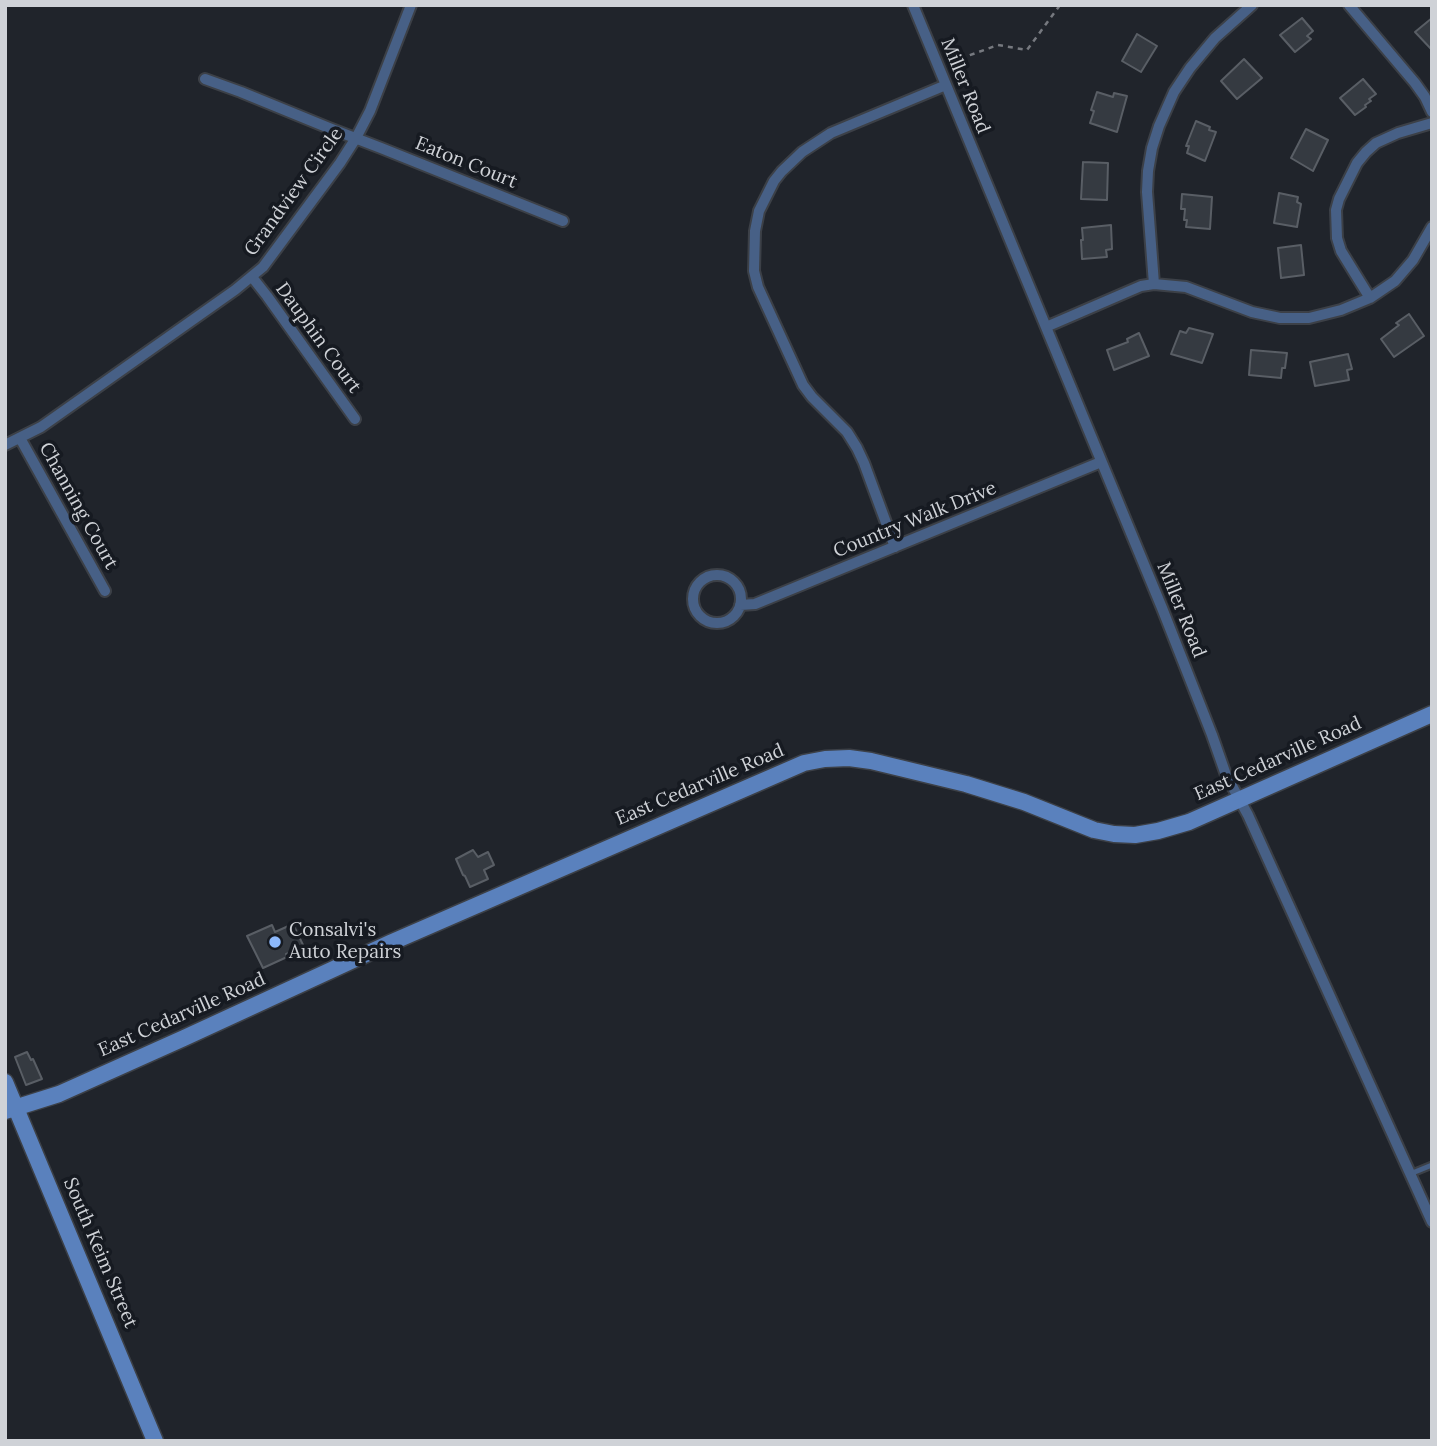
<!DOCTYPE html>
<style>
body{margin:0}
#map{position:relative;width:1437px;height:1446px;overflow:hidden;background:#20242b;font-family:Lora,serif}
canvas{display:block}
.frame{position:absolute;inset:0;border:7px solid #cfd2d7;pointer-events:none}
</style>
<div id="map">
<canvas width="1437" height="1446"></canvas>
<div class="frame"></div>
</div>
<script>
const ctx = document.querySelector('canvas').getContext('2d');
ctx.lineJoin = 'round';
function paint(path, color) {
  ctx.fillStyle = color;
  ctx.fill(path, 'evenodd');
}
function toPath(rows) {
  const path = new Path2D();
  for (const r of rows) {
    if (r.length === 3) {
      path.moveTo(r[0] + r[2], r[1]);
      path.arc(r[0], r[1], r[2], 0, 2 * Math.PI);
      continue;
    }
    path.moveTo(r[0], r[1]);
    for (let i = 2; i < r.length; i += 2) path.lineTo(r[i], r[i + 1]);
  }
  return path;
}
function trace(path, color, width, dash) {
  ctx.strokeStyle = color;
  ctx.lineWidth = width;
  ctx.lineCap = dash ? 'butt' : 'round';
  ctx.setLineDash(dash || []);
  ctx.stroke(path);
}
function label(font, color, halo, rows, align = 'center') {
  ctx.font = font + ' Lora,serif';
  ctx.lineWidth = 7;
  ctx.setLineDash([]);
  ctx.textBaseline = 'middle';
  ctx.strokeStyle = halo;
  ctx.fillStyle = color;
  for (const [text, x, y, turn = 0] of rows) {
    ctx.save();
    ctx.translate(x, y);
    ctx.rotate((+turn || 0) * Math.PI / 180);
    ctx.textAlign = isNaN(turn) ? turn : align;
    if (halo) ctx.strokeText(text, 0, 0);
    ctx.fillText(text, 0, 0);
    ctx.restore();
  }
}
const building = toPath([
 [1302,18,1313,31,1307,36,1311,39,1295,52,1280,35,1302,18],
 [1432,18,1432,50,1415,32,1432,18],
 [1137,34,1157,46,1141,72,1122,61,1137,34],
 [1244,59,1262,78,1237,99,1221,81,1244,59],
 [1363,79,1376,94,1369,99,1371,101,1365,105,1366,107,1355,115,1340,98,1363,79],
 [1097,92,1113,97,1114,93,1127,96,1117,132,1090,123,1094,111,1091,110,1097,92],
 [1196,121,1210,127,1209,130,1216,132,1205,161,1187,153,1189,146,1186,146,1196,121],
 [1306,129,1328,140,1313,171,1291,158,1306,129],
 [1083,162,1108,163,1107,200,1081,199,1083,162],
 [1279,193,1298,197,1297,202,1301,204,1297,227,1274,223,1279,193],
 [1182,194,1212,197,1210,229,1186,227,1187,220,1184,220,1185,209,1181,209,1182,194],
 [1111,225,1112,249,1106,250,1107,257,1082,259,1081,240,1083,240,1082,228,1111,225],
 [1301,245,1304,275,1281,278,1278,248,1301,245],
 [1409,314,1424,336,1394,357,1381,339,1399,325,1396,323,1409,314],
 [1189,328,1213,334,1202,363,1171,354,1180,331,1186,333,1189,328],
 [1139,333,1149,356,1114,370,1107,350,1128,342,1127,339,1139,333],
 [1251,350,1287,353,1285,368,1282,368,1281,378,1249,375,1251,350],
 [1348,354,1352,369,1347,370,1349,380,1315,386,1310,362,1348,354],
 [473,850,478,857,488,852,494,865,484,870,488,879,470,887,465,876,463,875,456,859,473,850],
 [293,924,304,947,286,954,287,957,263,968,247,936,272,925,275,932,293,924],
 [27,1052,31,1060,33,1059,42,1079,26,1085,15,1057,27,1052]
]);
paint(building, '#353a41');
trace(building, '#595e65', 2);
const lane = toPath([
 [1410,1174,1432,1165]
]);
const street = toPath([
 [913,5,1162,608,1212,735,1226,775,1248,815,1432,1222],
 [1349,5,1415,83,1425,97,1432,112],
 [205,79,241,92,329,128,381,148,563,221],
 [252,277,267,296,355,419],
 [1154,284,1147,192,1148,171,1152,148,1159,126,1174,92,1190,68,1215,38,1252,5],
 [1370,298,1341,251,1337,238,1336,210,1339,199,1357,163,1366,152,1376,143,1398,133,1432,123],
 [1046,327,1141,286,1154,284,1186,287,1252,312,1280,318,1309,318,1341,310,1370,298,1395,281,1413,260,1432,227],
 [20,438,105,591],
 [5,445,41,427,235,290,263,267,340,163,356,138,370,111,411,5],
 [895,547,864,463,857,448,847,432,812,397,803,385,758,287,754,271,755,231,759,211,774,181,782,171,802,152,831,133,946,85],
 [717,599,24],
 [740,605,755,604,1101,462]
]);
const secondary = toPath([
 [5,1082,155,1441],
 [5,1111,59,1094,184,1038,390,943,804,763,825,759,849,758,871,761,966,784,1024,802,1094,830,1114,834,1135,835,1158,831,1189,822,1432,714]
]);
trace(lane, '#3c4047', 9);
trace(street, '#3c4047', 14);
trace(secondary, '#3c4047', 19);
trace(toPath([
 [951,62,998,45,1027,50,1060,5]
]), '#76797f', 2.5, [5, 5]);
trace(lane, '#476086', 5);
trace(street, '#476086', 10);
trace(secondary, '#5a81bd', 16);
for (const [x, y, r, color] of [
 [275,942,7,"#8db9fc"]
]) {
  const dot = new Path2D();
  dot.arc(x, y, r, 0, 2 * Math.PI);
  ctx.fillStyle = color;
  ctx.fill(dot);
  trace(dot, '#161a21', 2.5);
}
label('19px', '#cfd2d7', '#161a21', [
 ["Miller Road",965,86,68],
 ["Eaton Court",466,163,22],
 ["Grandview Circle",294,192,-54],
 ["Dauphin Court",318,338,54],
 ["Channing Court",78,506,61],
 ["Country Walk Drive",915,520,-22],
 ["Miller Road",1181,610,68],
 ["East Cedarville Road",1278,759,-24],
 ["East Cedarville Road",700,785,-23],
 ["East Cedarville Road",182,1015,-24],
 ["South Keim Street",100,1253,67]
]);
label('19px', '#cfd2d7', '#161a21', [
 ["Consalvi's",289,931],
 ["Auto Repairs",289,953]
], 'left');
</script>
